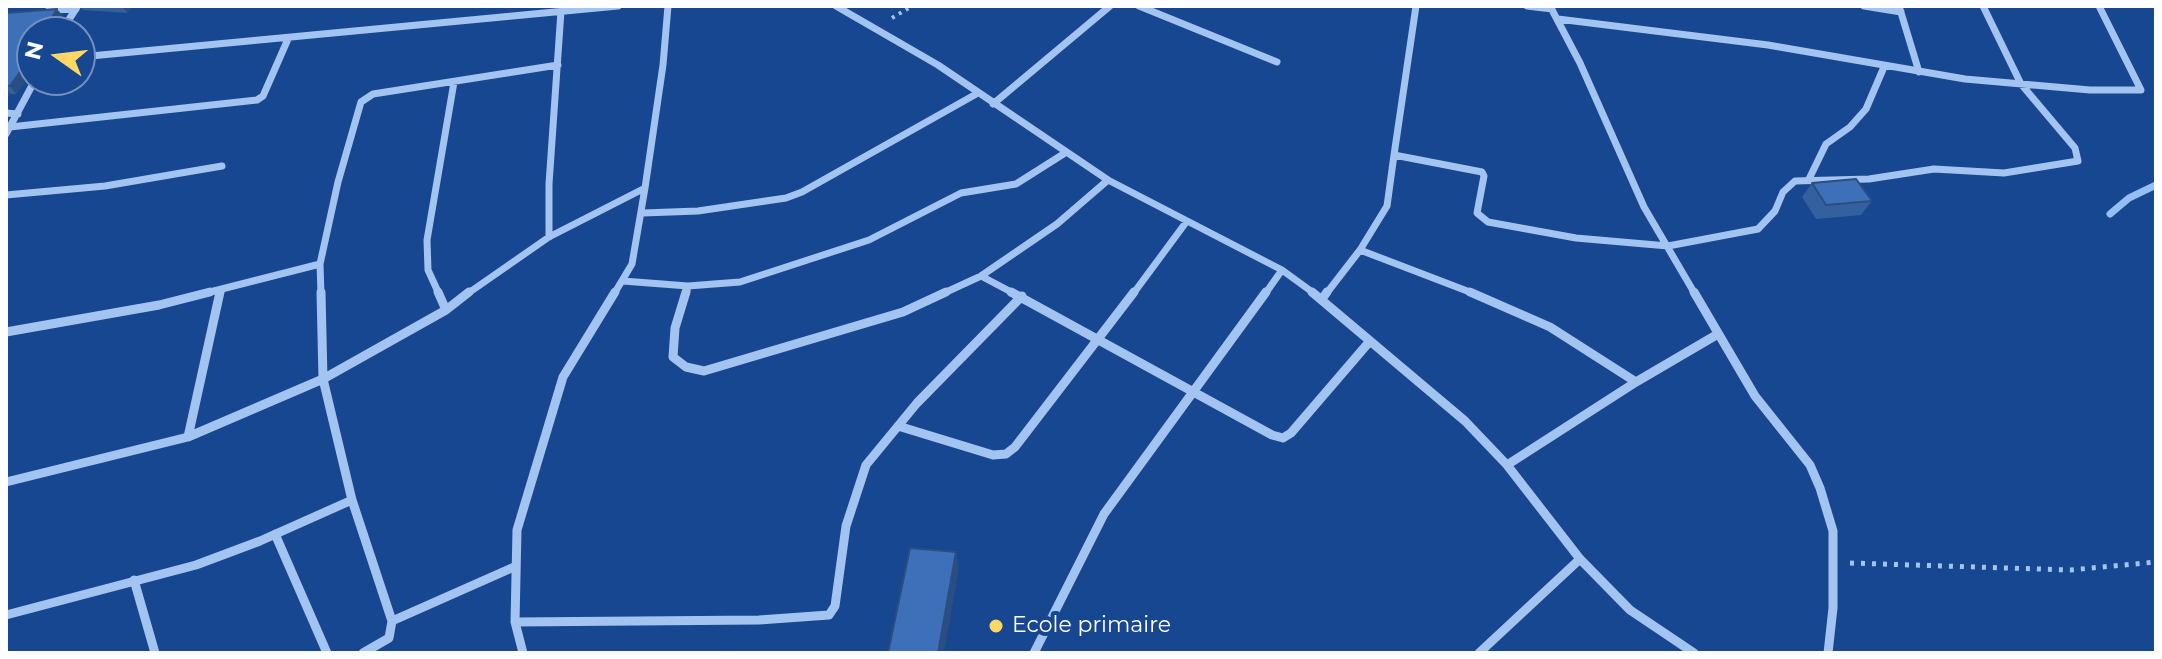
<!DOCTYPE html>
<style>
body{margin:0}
#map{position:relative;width:2162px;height:659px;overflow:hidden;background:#164790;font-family:Montserrat,sans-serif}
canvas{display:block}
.frame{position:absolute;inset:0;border:8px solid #fff;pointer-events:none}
.north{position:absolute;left:16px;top:16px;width:80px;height:80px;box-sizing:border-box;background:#164790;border:2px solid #7391bc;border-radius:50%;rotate:284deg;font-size:22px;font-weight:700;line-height:32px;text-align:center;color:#fff}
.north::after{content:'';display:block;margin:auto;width:28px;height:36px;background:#ffd762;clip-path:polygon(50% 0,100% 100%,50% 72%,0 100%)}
</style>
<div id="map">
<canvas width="2162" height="659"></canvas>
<div class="frame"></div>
<div class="north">N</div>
</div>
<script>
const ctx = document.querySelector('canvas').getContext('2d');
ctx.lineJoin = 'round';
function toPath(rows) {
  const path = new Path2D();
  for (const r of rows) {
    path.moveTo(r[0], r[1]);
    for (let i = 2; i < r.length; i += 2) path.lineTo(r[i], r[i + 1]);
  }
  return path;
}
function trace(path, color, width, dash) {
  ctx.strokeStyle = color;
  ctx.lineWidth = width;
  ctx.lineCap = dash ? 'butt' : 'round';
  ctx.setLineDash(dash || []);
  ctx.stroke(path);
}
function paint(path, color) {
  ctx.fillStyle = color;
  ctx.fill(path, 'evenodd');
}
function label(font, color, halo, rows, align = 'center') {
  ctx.font = font + ' Montserrat,sans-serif';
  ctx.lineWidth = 8;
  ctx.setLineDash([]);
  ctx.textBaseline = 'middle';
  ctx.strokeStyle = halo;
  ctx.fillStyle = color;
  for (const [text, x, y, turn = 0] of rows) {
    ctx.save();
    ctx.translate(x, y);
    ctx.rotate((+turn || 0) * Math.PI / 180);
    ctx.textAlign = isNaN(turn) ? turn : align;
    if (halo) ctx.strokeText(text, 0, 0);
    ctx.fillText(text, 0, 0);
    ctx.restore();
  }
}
trace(toPath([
 [2110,214,2129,198,2156,185]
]), '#95bef3', 7);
trace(toPath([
 [892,18,912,6]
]), '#a3c3f0', 4, [3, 5]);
trace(toPath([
 [1850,563,2070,570,2156,562]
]), '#a3c3f0', 5, [4, 7]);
trace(toPath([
 [836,6,938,65,1108,180,1282,270,1315,294],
 [1139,6,1277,62],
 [1527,6,1552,9],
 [1550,6,1580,63,1644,207,1695,294],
 [1864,6,1901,12],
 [1899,6,1919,72],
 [49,10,76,9],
 [1558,19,1768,45,1965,79,2090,90,2141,90,2099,6],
 [61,32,77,7],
 [80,57,618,6],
 [993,104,1110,6],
 [6,113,18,114],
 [10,127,257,100,263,96,288,39],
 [6,134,35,80],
 [1394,155,1416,6],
 [1809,179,1826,144,1850,127,1866,109,1884,67],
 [6,195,105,186,222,166],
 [643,213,698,211,786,198,802,192,978,93],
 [549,237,549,184,561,11],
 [1360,250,1387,206,1394,155,1482,172,1484,176,1477,213,1488,222,1576,238,1668,246,1758,229,1775,211,1783,192,1795,181,1869,179,1934,169,2004,173,2078,161,2075,148,2021,84,1983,6],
 [981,276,1015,294],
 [623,281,688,286,740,282,869,240,961,193,1016,184,1065,153],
 [202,294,320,264],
 [219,294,220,290],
 [321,294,320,264,338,182,361,102,373,94,558,65],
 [439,294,428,270,427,240,454,82],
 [467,294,549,237,645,188,663,65,668,6],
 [614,294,632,264,645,188],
 [686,294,688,286],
 [942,294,981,276,1057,224,1108,180],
 [1133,294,1187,221],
 [1265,294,1282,270],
 [1326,294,1360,250,1475,294]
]), '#a3c3f0', 7);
trace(toPath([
 [438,292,446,310],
 [686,292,675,328,673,357,686,367,704,371,903,312,946,292],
 [1011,292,1272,435,1283,438,1291,433,1370,341],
 [1312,292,1465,421,1507,465,1580,559,1630,610,1694,653],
 [1470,292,1550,327,1636,382,1718,334],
 [1694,292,1755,396,1810,465,1820,488,1833,531,1833,608,1828,653],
 [1322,299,1327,292],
 [6,332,159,305,210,292],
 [898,426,993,455,1006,454,1015,447,1134,292],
 [188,437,220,292],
 [1507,465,1636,382],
 [6,482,188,437,323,379,446,310,469,292],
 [352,500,392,621,514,567],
 [275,534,327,653],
 [134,580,155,653],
 [6,615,196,565,260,541,352,500,323,379,321,292],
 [515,622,759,620,829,615,835,606,846,526,866,465,917,403,1022,296],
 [363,653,389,638,392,621],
 [523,653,515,622,517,530,563,377,615,292],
 [1034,653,1104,514,1266,292],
 [1479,653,1580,559]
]), '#a3c3f0', 9);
paint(toPath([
 [80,6,132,6,127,13,83,10],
 [6,13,63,16,55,31,32,32,32,72,16,94,11,94,6,99],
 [1812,183,1872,201,1861,215,1816,219,1802,197]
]), '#35609f');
paint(toPath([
 [122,6,132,6,127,13],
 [57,9,63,16,55,32,49,32,48,24],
 [32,55,32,72,16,94,10,86],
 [6,89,11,94,6,99],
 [956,552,959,568,944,653,938,653]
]), '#2b4e82');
const building = toPath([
 [57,9,48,24,51,30,49,32,32,32,32,55,10,86,6,86,6,13,57,9],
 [1856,179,1872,201,1826,205,1812,183,1856,179],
 [910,548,956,552,938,653,888,653,910,548]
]);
paint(building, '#3e70b9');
trace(building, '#2b4e82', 2);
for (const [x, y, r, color] of [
 [996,626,8,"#ffd762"]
]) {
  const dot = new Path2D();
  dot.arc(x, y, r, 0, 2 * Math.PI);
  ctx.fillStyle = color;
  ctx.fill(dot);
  trace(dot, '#164790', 3);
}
label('22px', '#fff', '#164790', [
 ["Ecole primaire",1012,626]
], 'left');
</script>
